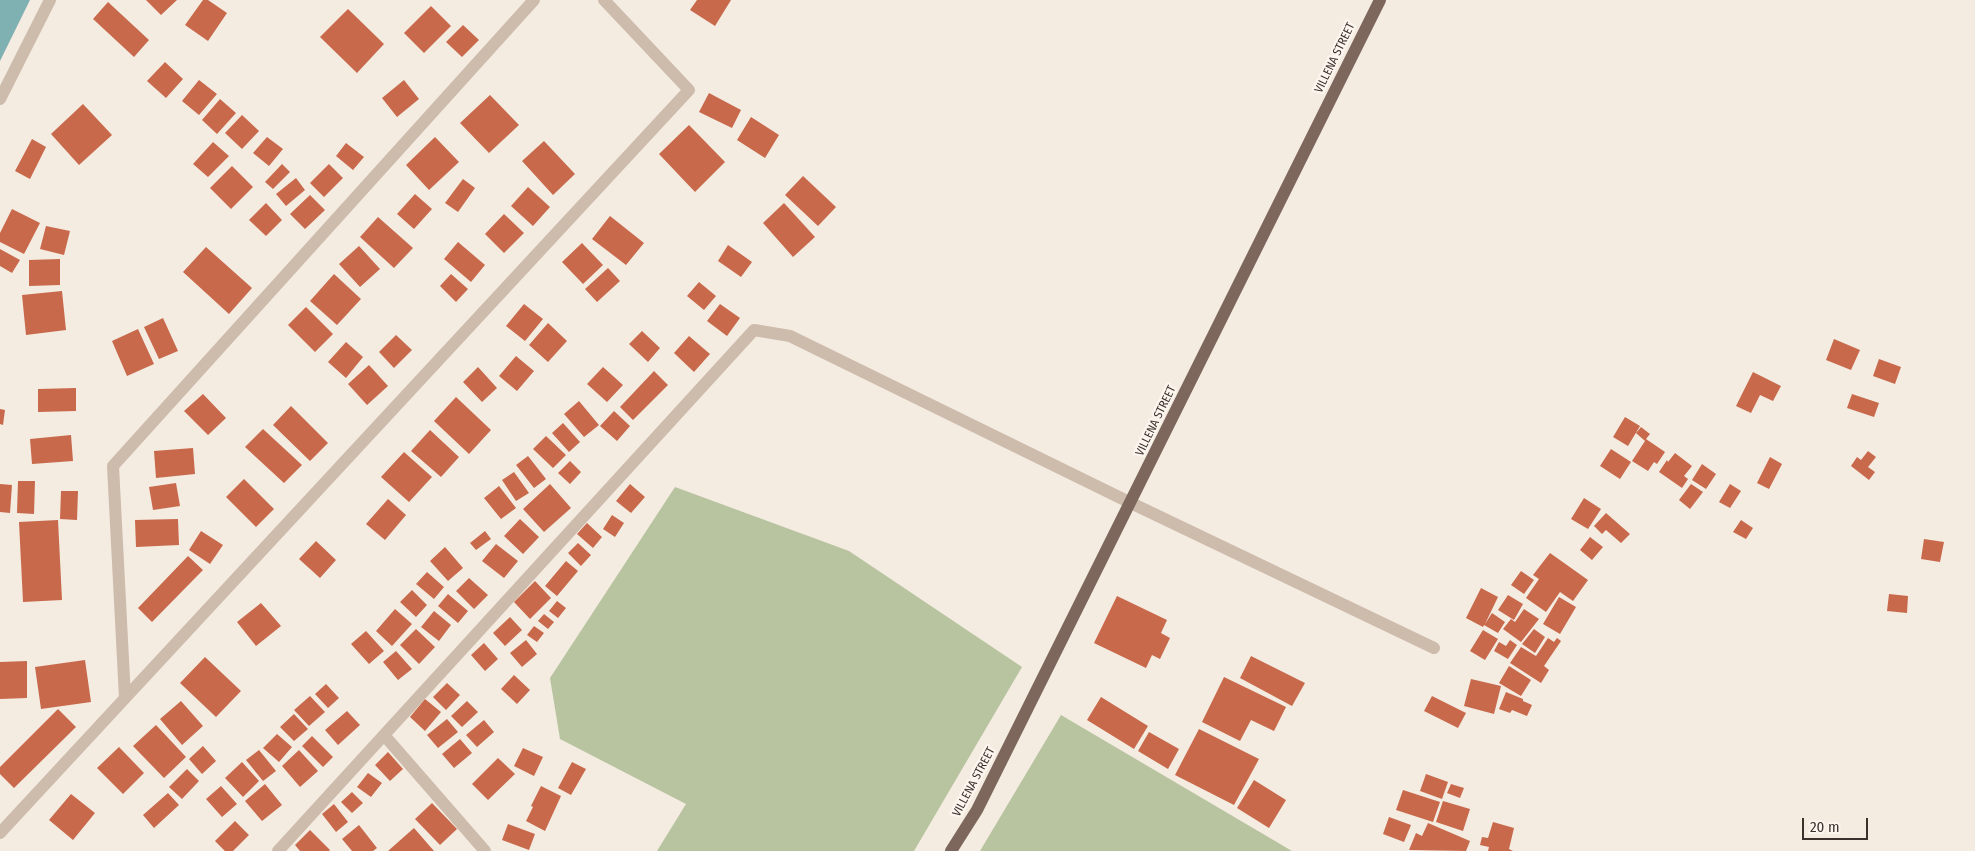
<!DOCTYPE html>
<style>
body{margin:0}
#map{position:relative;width:1975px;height:851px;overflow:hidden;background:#f4ebe1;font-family:"Fira Sans Condensed",sans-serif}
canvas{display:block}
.scale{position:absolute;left:1802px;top:818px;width:66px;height:22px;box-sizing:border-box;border:2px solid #3b302b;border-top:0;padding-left:6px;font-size:15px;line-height:18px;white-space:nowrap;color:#3b302b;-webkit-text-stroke:4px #fbf5ee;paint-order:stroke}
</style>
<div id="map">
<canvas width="1975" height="851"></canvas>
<div class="scale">20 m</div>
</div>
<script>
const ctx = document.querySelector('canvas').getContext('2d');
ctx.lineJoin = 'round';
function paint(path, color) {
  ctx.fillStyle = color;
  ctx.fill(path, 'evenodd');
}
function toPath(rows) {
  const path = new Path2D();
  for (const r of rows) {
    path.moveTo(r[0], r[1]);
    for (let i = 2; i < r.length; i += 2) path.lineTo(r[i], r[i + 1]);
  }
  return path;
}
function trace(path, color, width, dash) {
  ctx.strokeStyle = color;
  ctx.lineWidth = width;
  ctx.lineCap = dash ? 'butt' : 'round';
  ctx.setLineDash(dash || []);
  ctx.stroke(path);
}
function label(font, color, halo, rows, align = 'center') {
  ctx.font = font + ' "Fira Sans Condensed",sans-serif';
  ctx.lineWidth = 5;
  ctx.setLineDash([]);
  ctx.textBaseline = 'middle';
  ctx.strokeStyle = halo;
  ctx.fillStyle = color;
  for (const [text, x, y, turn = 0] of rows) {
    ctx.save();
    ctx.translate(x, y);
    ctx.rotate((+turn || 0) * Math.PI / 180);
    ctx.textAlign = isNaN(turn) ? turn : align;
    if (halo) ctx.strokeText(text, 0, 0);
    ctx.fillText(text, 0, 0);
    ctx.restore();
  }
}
paint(toPath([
 [675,487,849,551,1022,667,914,851,657,851,686,804,560,739,550,678],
 [1061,715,1292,851,980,851]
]), '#b8c4a0');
paint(toPath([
 [0,0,30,0,0,61]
]), '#7fb0b2');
paint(toPath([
 [146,0,177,0,161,15],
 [203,0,208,0,227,13,208,41,185,25],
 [697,0,731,0,715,26,690,10],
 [108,2,149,40,134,57,93,19],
 [431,6,451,26,424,53,404,33],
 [348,9,384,44,357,73,320,37],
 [463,25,479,40,462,57,446,42],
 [165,62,183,79,166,98,147,81],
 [199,80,217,94,199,115,182,101],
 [404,80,419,99,397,117,382,98],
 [709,93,741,110,732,128,699,112],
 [490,95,519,125,489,153,460,123],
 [220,99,236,113,217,134,202,120],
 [83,104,112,135,79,165,51,134],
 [242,115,259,131,242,149,225,133],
 [751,117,779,135,765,158,737,140],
 [689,125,725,162,695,192,659,154],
 [267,137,283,149,269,166,253,153],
 [435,137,459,162,429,190,406,165],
 [32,139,46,147,30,179,15,171],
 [544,141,575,174,553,195,522,161],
 [213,142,229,156,208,177,193,164],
 [346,143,364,157,353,170,336,156],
 [282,164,290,172,273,189,265,182],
 [329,164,343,178,324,197,310,183],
 [232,166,253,187,231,209,210,188],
 [803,176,836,207,818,226,785,195],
 [296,178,305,190,286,206,276,194],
 [463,179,475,188,458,212,445,203],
 [528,187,550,207,533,226,511,206],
 [415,194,432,209,414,229,397,214],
 [310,195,325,210,305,229,290,214],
 [266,203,282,220,266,236,249,220],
 [784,203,815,237,793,257,763,223],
 [12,209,40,223,24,254,0,242,0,233],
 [504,214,524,233,504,253,485,234],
 [610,216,644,243,626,265,592,239],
 [378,217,413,248,394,268,360,237],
 [46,226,70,231,64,255,40,249],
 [458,242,485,265,471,282,444,259],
 [582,243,603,265,583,284,562,262],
 [728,245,752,262,741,277,718,261],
 [359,246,380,269,360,287,339,264],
 [206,247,252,288,229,314,183,272],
 [0,249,20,260,12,273,0,266],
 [60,259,60,285,29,286,29,260],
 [608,268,620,281,597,302,585,289],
 [334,274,361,299,337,325,310,301],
 [451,274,468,289,456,302,440,286],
 [699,282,716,296,704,310,687,296],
 [62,291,66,330,26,335,22,295],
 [524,304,543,319,525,341,506,326],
 [720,304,740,318,727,336,707,321],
 [306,307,333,334,315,352,288,325],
 [163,318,178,351,159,359,144,327],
 [548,323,567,341,548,362,529,345],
 [138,329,154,364,127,376,112,341],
 [642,331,660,348,648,362,629,344],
 [396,335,412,350,394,368,379,352],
 [689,336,710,354,694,372,674,353],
 [1834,339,1860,350,1851,370,1826,360],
 [346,342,363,357,346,378,328,362],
 [516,356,534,371,517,391,499,376],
 [1879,359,1901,367,1895,384,1873,376],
 [369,365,388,386,367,405,348,384],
 [478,367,497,388,482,402,463,382],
 [603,367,623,385,607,402,587,384],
 [654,371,668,385,633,420,620,407],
 [1753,372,1781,386,1773,401,1760,395,1751,413,1736,406],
 [76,388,76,411,38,412,38,389],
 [203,394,226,418,208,435,184,411],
 [1852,394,1879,403,1874,417,1847,408],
 [456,397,491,430,469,454,434,421],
 [579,401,599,425,584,437,564,414],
 [291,406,328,443,310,461,273,425],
 [0,409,5,410,3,425,0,424],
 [614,411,630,426,617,441,600,426],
 [1625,417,1640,426,1628,446,1613,437],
 [563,423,580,442,569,452,552,433],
 [1641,427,1650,434,1646,439,1665,452,1657,464,1654,462,1648,471,1632,461,1645,441,1636,433],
 [263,429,302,465,284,483,245,447],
 [430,430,459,457,441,477,411,451],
 [71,435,73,461,32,464,30,439],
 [546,436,566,455,553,468,533,449],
 [193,448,195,474,156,478,154,451],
 [1611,449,1631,462,1620,479,1600,466],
 [1868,451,1876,457,1868,467,1875,472,1869,480,1851,466,1857,457,1861,460],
 [404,452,432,477,409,502,381,477],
 [1675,453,1692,466,1684,476,1688,479,1682,488,1659,472,1667,460,1668,462],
 [528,456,546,479,534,488,516,465],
 [1770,457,1782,464,1769,489,1757,483],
 [570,461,581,472,570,484,558,473],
 [1702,464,1716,474,1706,489,1692,480],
 [514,472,529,493,516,501,502,480],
 [244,479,274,509,256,527,226,497],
 [18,481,35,481,34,514,17,513],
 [176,483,180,506,153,510,149,487],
 [0,484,12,485,10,513,0,512],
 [550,484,571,508,544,532,523,509],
 [630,484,645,497,631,513,616,501],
 [1691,484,1703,492,1690,509,1679,500],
 [1730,484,1741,491,1730,508,1719,502],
 [499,486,516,508,501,519,484,498],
 [61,491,78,491,77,520,60,519],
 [1584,498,1601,509,1588,529,1571,519],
 [388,499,406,515,385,540,366,524],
 [1606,513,1630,534,1621,543,1606,530,1602,534,1594,526],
 [612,515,624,523,615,537,603,529],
 [178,519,179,545,136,547,135,520],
 [520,519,539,537,523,554,504,536],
 [58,520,62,600,23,602,19,522],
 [1741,520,1753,528,1746,539,1733,532],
 [587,523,602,537,593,548,577,534],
 [201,531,223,545,210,564,189,550],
 [485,531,491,539,476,550,470,543],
 [1590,537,1603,547,1592,560,1580,550],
 [1924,539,1944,542,1940,562,1921,559],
 [316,541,336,560,320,578,299,559],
 [578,543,591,555,581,566,568,553],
 [496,544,518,561,504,578,482,561],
 [445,547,463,568,448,581,430,561],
 [1550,553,1588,580,1573,601,1560,592,1546,612,1526,598,1539,579,1533,575],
 [188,556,203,570,152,622,138,608],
 [566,561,578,571,557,596,545,586],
 [1521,571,1534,580,1524,594,1511,585],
 [427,572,444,587,434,599,416,584],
 [469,578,488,595,474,609,456,591],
 [535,581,551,598,530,619,514,602],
 [1481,588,1498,597,1485,624,1492,613,1505,622,1498,633,1484,625,1483,627,1466,618],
 [412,590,427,605,416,617,400,602],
 [448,594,468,611,458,623,438,606],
 [1889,594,1908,596,1907,613,1887,611],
 [1508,595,1523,604,1514,620,1498,610],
 [1117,596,1167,620,1161,633,1170,638,1160,659,1152,655,1146,668,1094,643],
 [1559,597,1576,607,1560,634,1543,624],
 [557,601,566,608,558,618,549,611],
 [261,603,281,626,256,646,237,622],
 [395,609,412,624,392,646,376,631],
 [1524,609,1539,619,1521,642,1503,629,1511,619,1515,622],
 [434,611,451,625,439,641,421,627],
 [544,614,554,622,548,629,538,621],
 [510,617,522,630,505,646,493,633],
 [534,626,544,633,537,642,527,635],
 [416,629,435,647,419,664,400,645],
 [1534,629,1545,637,1535,653,1522,644],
 [1483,630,1498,639,1485,660,1470,651],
 [366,631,384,651,369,664,351,644],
 [1548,638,1554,642,1557,638,1561,641,1544,666,1549,670,1541,683,1510,663,1521,647,1536,656],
 [526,640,537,654,522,667,510,653],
 [1510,640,1517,645,1508,659,1494,651,1499,642,1506,646],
 [484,643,498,659,485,671,471,655],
 [396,651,412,669,398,680,383,662],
 [1251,656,1305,683,1292,706,1240,678],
 [205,657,241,691,216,717,180,683],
 [85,660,91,702,41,709,35,667],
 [27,661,27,698,0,699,0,662],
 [1509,666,1531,680,1521,696,1499,683],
 [514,675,530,690,517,704,501,689],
 [1224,677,1286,707,1274,731,1251,720,1240,741,1202,722],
 [1471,679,1501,686,1494,714,1464,706],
 [447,683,460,695,446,710,433,697],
 [326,684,339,698,328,708,315,694],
 [1506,692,1523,699,1523,701,1532,705,1527,716,1512,710,1510,713,1499,709],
 [310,696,325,712,309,726,294,710],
 [1432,696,1466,713,1458,728,1424,711],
 [1101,697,1148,726,1134,749,1087,720],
 [425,699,441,712,425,731,410,717],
 [181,701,203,726,182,745,160,719],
 [467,701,478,712,462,727,451,716],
 [58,709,76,727,14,788,0,774,0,767],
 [347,711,360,725,338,745,325,730],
 [294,714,308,729,294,741,280,727],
 [447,719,458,732,438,748,427,735],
 [484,720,494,732,477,747,466,735],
 [156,725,186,757,164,778,133,746],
 [1199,729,1259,759,1234,805,1175,775],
 [1149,732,1179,749,1168,769,1138,751],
 [277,734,292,747,279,762,263,748],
 [312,736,333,757,323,767,302,746],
 [460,739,472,753,454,768,442,754],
 [203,746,216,761,202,774,189,759],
 [119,747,144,773,123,794,97,768],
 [523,748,543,757,534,776,514,766],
 [259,750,276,771,263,781,246,760],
 [299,750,318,771,300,787,282,766],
 [388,752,403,769,390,781,375,765],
 [498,758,515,774,488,800,472,784],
 [242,762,259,781,243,797,225,778],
 [572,762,586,769,571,795,558,788],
 [187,769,199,781,182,799,169,787],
 [368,773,382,783,371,797,357,787],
 [1426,774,1448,782,1442,799,1420,791],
 [1254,780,1286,800,1269,828,1237,808],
 [265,784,282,805,262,821,245,801],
 [1451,784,1464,788,1460,798,1447,793],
 [221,786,237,804,222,817,206,799],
 [541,786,561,796,545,831,526,821,533,807,531,806],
 [1403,790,1440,802,1433,822,1396,810],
 [352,792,363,803,352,813,341,802],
 [168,793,179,805,154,828,143,815],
 [71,794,95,813,73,840,49,820],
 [1443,801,1470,809,1463,831,1436,822],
 [432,803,457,829,440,845,415,819],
 [334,804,348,822,336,832,322,814],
 [1389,817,1411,825,1404,842,1383,834],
 [235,821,249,835,233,851,225,851,215,841],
 [1493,822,1514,828,1509,849,1513,851,1488,851,1489,847,1480,845,1482,837,1488,838],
 [1428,823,1470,841,1466,851,1409,850,1416,833,1422,836],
 [508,824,535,834,529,850,502,840],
 [359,825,377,848,373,851,352,851,342,839],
 [414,828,434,851,388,851],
 [310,830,330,850,329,851,300,851,295,845]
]), '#c8694b');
trace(toPath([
 [0,99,50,0],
 [125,698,113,466,534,0],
 [384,735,485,851],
 [0,833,689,90,604,0],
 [278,851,754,330,790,336,1131,503,1434,648]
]), '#cdbbac', 12);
trace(toPath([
 [951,851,977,810,1380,0]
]), '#7d675c', 12);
label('12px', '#3b302b', '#fbf5ee', [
 ["VILLENA STREET",1335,58,-64],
 ["VILLENA STREET",1156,421,-64],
 ["VILLENA STREET",974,782,-62]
]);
</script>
